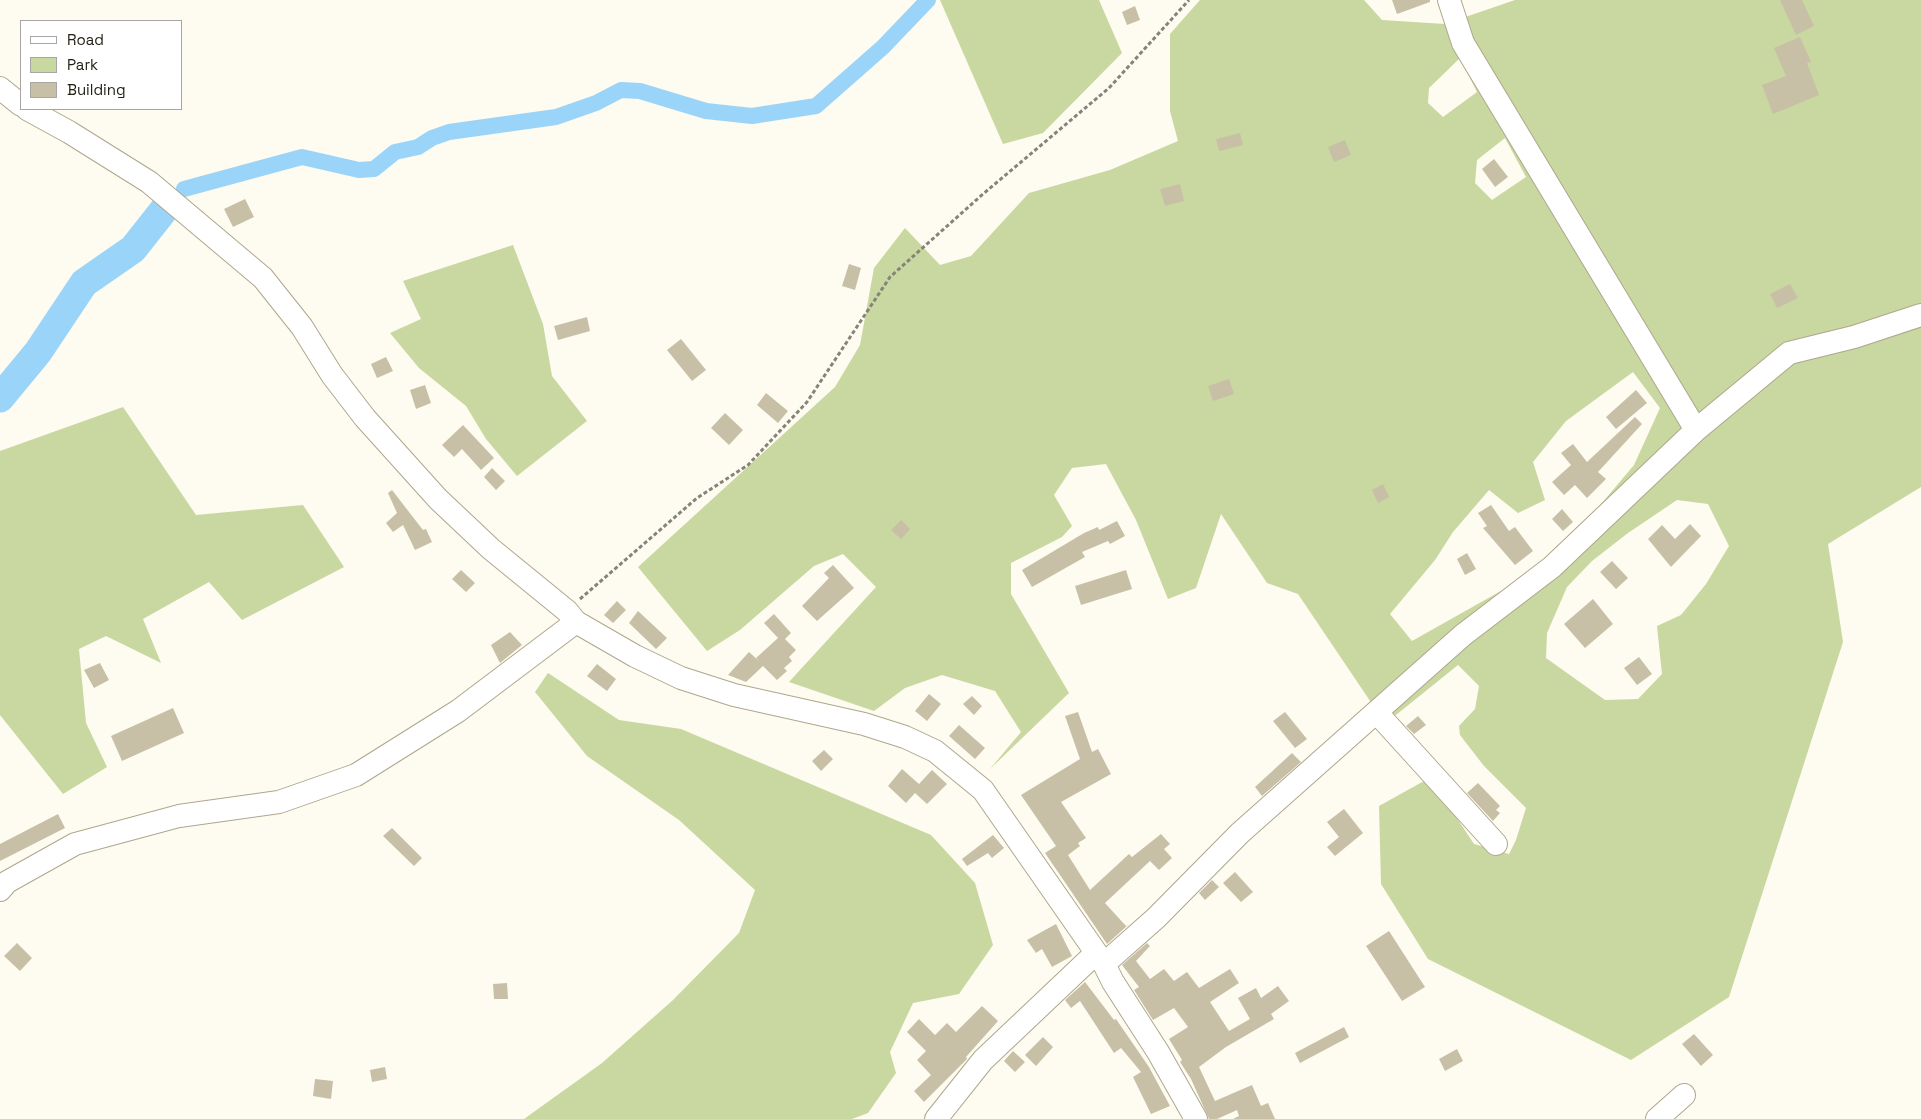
<!DOCTYPE html>
<style>
body{margin:0}
#map{position:relative;width:1921px;height:1119px;overflow:hidden;background:#fefbf0;font-family:"Space Grotesk",sans-serif}
canvas{display:block}
.legend{position:absolute;left:20px;top:20px;width:162px;height:90px;box-sizing:border-box;background:#fff;border:1px solid #a7a6a2;margin:0;padding:6px 9px;list-style:none;font-size:15px;color:#232016}
.legend li{display:flex;align-items:center;gap:10px;height:25px}
.legend b{width:25px;border:1px solid #a7a6a2}
</style>
<div id="map">
<canvas width="1921" height="1119"></canvas>
<ul class="legend">
<li><b style="height:6px;background:#fff"></b>Road</li>
<li><b style="height:14px;background:#c9d7a0"></b>Park</li>
<li><b style="height:14px;background:#c8c0a6"></b>Building</li>
</ul>
</div>
<script>
const ctx = document.querySelector('canvas').getContext('2d');
ctx.lineJoin = 'round';
function paint(path, color) {
  ctx.fillStyle = color;
  ctx.fill(path, 'evenodd');
}
function toPath(rows) {
  const path = new Path2D();
  for (const r of rows) {
    path.moveTo(r[0], r[1]);
    for (let i = 2; i < r.length; i += 2) path.lineTo(r[i], r[i + 1]);
  }
  return path;
}
function trace(path, color, width, dash) {
  ctx.strokeStyle = color;
  ctx.lineWidth = width;
  ctx.lineCap = dash ? 'butt' : 'round';
  ctx.setLineDash(dash || []);
  ctx.stroke(path);
}
paint(toPath([
 [940,0,1099,0,1122,53,1043,133,1003,144],
 [1200,0,1364,0,1382,20,1445,24,1515,0,1921,0,1921,487,1828,544,1843,642,1729,997,1631,1060,1428,959,1381,884,1379,806,1424,781,1298,594,1267,583,1221,514,1196,588,1168,599,1136,520,1106,464,1072,468,1054,495,1072,526,1062,537,1011,563,1011,594,1069,693,990,769,1021,732,995,691,942,675,905,688,874,711,789,682,876,587,843,554,814,566,740,630,707,651,638,567,835,387,860,345,874,268,905,228,940,265,971,256,1029,193,1110,170,1178,141,1170,111,1170,34],
 [1460,58,1477,92,1443,117,1428,103,1429,88],
 [1505,138,1526,177,1492,200,1475,183,1477,160],
 [1633,372,1660,408,1634,465,1591,516,1524,578,1412,641,1390,614,1435,560,1453,532,1489,490,1518,513,1545,500,1533,462,1566,421],
 [1677,500,1708,504,1729,546,1706,584,1681,615,1657,626,1662,674,1638,699,1605,700,1546,658,1547,633,1567,587,1592,561,1628,533],
 [1458,665,1479,686,1475,709,1459,726,1460,735,1484,766,1526,808,1516,840,1509,854,1474,844,1391,719],
 [513,245,543,324,552,376,587,421,517,476,486,439,466,406,419,368,390,333,421,319,403,281],
 [123,407,196,515,303,505,344,567,242,620,209,582,143,619,161,663,106,636,79,649,86,723,107,767,63,794,0,715,0,451],
 [548,673,619,720,681,729,931,835,975,883,993,945,959,994,913,1003,890,1052,896,1073,868,1113,852,1119,524,1119,602,1063,673,1000,739,933,755,890,679,820,587,756,535,692]
]), '#c9d7a0');
trace(toPath([
 [184,189,302,157,359,170,374,169,395,152,418,147,432,138,449,132,556,117,596,103,621,90,640,91,706,111,752,116,816,106,883,47,928,0]
]), '#9ad5f9', 16);
trace(toPath([
 [0,398,38,352,84,283,133,249,163,211]
]), '#9ad5f9', 29);
paint(toPath([
 [1392,0,1430,0,1430,2,1397,14],
 [1780,0,1802,0,1814,26,1796,35],
 [1135,6,1140,20,1127,25,1122,12],
 [1800,37,1811,62,1807,63,1819,95,1773,114,1762,85,1786,76,1774,48],
 [1240,133,1243,145,1219,151,1216,139],
 [1345,140,1351,155,1334,162,1328,147],
 [1494,159,1508,177,1495,187,1482,169],
 [1180,184,1184,201,1165,206,1160,189],
 [245,199,254,217,233,227,224,209],
 [849,264,861,268,855,290,842,286],
 [1790,284,1798,298,1777,308,1770,294],
 [587,317,590,331,558,340,554,326],
 [681,339,706,370,692,381,667,350],
 [386,357,393,371,377,378,371,364],
 [1229,379,1234,394,1213,401,1208,386],
 [425,385,431,403,416,409,410,390],
 [1636,390,1647,403,1616,429,1606,417],
 [766,393,788,411,778,423,757,405],
 [725,413,743,430,729,445,711,428],
 [1635,417,1642,424,1598,472,1606,479,1587,498,1575,485,1564,495,1552,482,1571,465,1561,453,1573,444,1587,462],
 [463,425,494,458,481,470,462,449,454,457,442,445],
 [492,468,505,481,496,490,484,477],
 [1383,484,1389,497,1378,503,1372,490],
 [392,490,423,530,426,529,432,542,415,550,403,525,393,532,386,523,397,513,388,493],
 [1491,505,1509,531,1515,527,1533,551,1515,565,1483,528,1487,526,1478,513],
 [1562,509,1573,522,1563,531,1552,519],
 [901,520,910,529,901,539,891,530],
 [1117,521,1125,536,1110,544,1108,541,1082,552,1085,557,1032,587,1022,570,1084,533,1098,527,1099,530],
 [1690,524,1701,536,1671,567,1648,539,1662,525,1675,539],
 [1467,553,1476,569,1465,575,1457,559],
 [1612,561,1628,578,1616,589,1600,572],
 [833,565,854,588,817,621,802,606,829,578,824,573],
 [461,570,475,583,466,592,452,579],
 [1126,570,1132,589,1081,605,1075,586],
 [1593,599,1613,624,1585,648,1564,624],
 [617,601,626,610,613,623,604,615],
 [638,611,667,638,656,649,629,623],
 [774,614,791,633,785,639,796,650,789,657,792,661,784,668,787,671,777,680,763,666,746,682,728,675,749,652,760,662,756,658,778,638,764,623],
 [510,632,522,645,500,663,491,645],
 [1639,657,1652,674,1637,685,1624,668],
 [100,663,109,680,94,688,84,670],
 [597,664,616,679,607,691,587,676],
 [929,694,941,704,927,721,915,711],
 [972,696,982,706,974,715,963,704],
 [173,708,184,733,122,761,111,736],
 [1078,712,1092,752,1098,749,1111,774,1061,802,1086,838,1078,843,1080,846,1068,855,1090,890,1129,854,1132,857,1161,834,1170,844,1164,849,1172,858,1159,870,1150,861,1105,903,1126,926,1128,925,1107,944,1045,853,1056,846,1021,795,1080,759,1065,716],
 [1285,712,1307,739,1295,748,1273,721],
 [1418,716,1426,725,1414,734,1406,726],
 [959,725,985,748,975,759,949,736],
 [824,750,833,759,821,771,812,761],
 [1292,753,1301,762,1262,796,1255,787],
 [902,769,919,784,932,770,947,784,927,804,915,793,906,803,888,786],
 [1478,783,1500,806,1496,810,1500,813,1493,821,1467,793],
 [1344,809,1363,833,1335,856,1327,847,1339,837,1327,822],
 [58,814,65,828,0,861,0,844],
 [392,828,422,858,414,866,383,836],
 [993,835,1004,848,992,858,988,853,967,866,962,859],
 [1235,872,1253,892,1241,902,1223,883],
 [1212,880,1219,887,1205,900,1199,893],
 [1056,924,1072,956,1052,967,1042,949,1036,953,1027,940],
 [1389,931,1425,987,1402,1001,1366,946],
 [17,943,32,958,20,971,4,956],
 [1147,943,1150,946,1136,961,1150,979,1164,969,1174,981,1187,972,1199,988,1230,969,1239,983,1210,1002,1229,1031,1250,1019,1238,998,1256,988,1261,998,1278,986,1289,1001,1271,1014,1274,1019,1226,1047,1199,1067,1215,1101,1252,1085,1261,1106,1268,1103,1275,1119,1233,1119,1239,1116,1237,1110,1217,1119,1209,1119,1191,1079,1180,1062,1182,1060,1169,1039,1188,1027,1174,1008,1153,1020,1134,990,1139,987,1122,965],
 [1085,982,1114,1020,1116,1019,1149,1067,1170,1106,1151,1114,1133,1077,1141,1072,1121,1048,1114,1053,1080,1001,1071,1008,1065,1000],
 [507,983,508,999,494,999,493,984],
 [982,1006,998,1021,966,1057,967,1059,924,1102,914,1091,931,1075,917,1060,926,1051,907,1032,919,1019,935,1035,947,1023,956,1032],
 [1344,1027,1349,1037,1300,1063,1295,1053],
 [1694,1034,1713,1055,1701,1066,1682,1044],
 [1043,1037,1053,1047,1036,1066,1025,1055],
 [1457,1049,1463,1061,1445,1071,1439,1059],
 [1013,1051,1025,1062,1015,1072,1004,1061],
 [385,1067,387,1079,372,1082,370,1070],
 [315,1079,333,1081,331,1099,313,1096]
]), '#c8c0a6');
const minor = toPath([
 [1449,0,1463,43,1696,430],
 [0,88,21,105],
 [27,109,69,132,149,182,263,278,302,327,332,375,365,418,438,499,491,549,567,611,576,622,635,656,681,678,734,695,864,724,905,737,935,751,983,790,1104,964,1113,982,1158,1052,1196,1119],
 [1377,713,1496,844],
 [0,890,7,882,75,844,179,816,279,802,356,775,458,711,576,622],
 [1104,964,1156,918,1240,833,1463,635,1552,567,1696,430,1789,353,1854,337,1921,315],
 [936,1119,983,1060,1096,953],
 [1657,1119,1684,1095]
]);
trace(minor, '#aea78d', 24);
trace(toPath([
 [580,599,697,498,748,465,807,402,890,277,983,194,1109,88,1189,0]
]), '#868378', 3, [4, 2.5]);
trace(minor, '#fff', 22);
</script>
